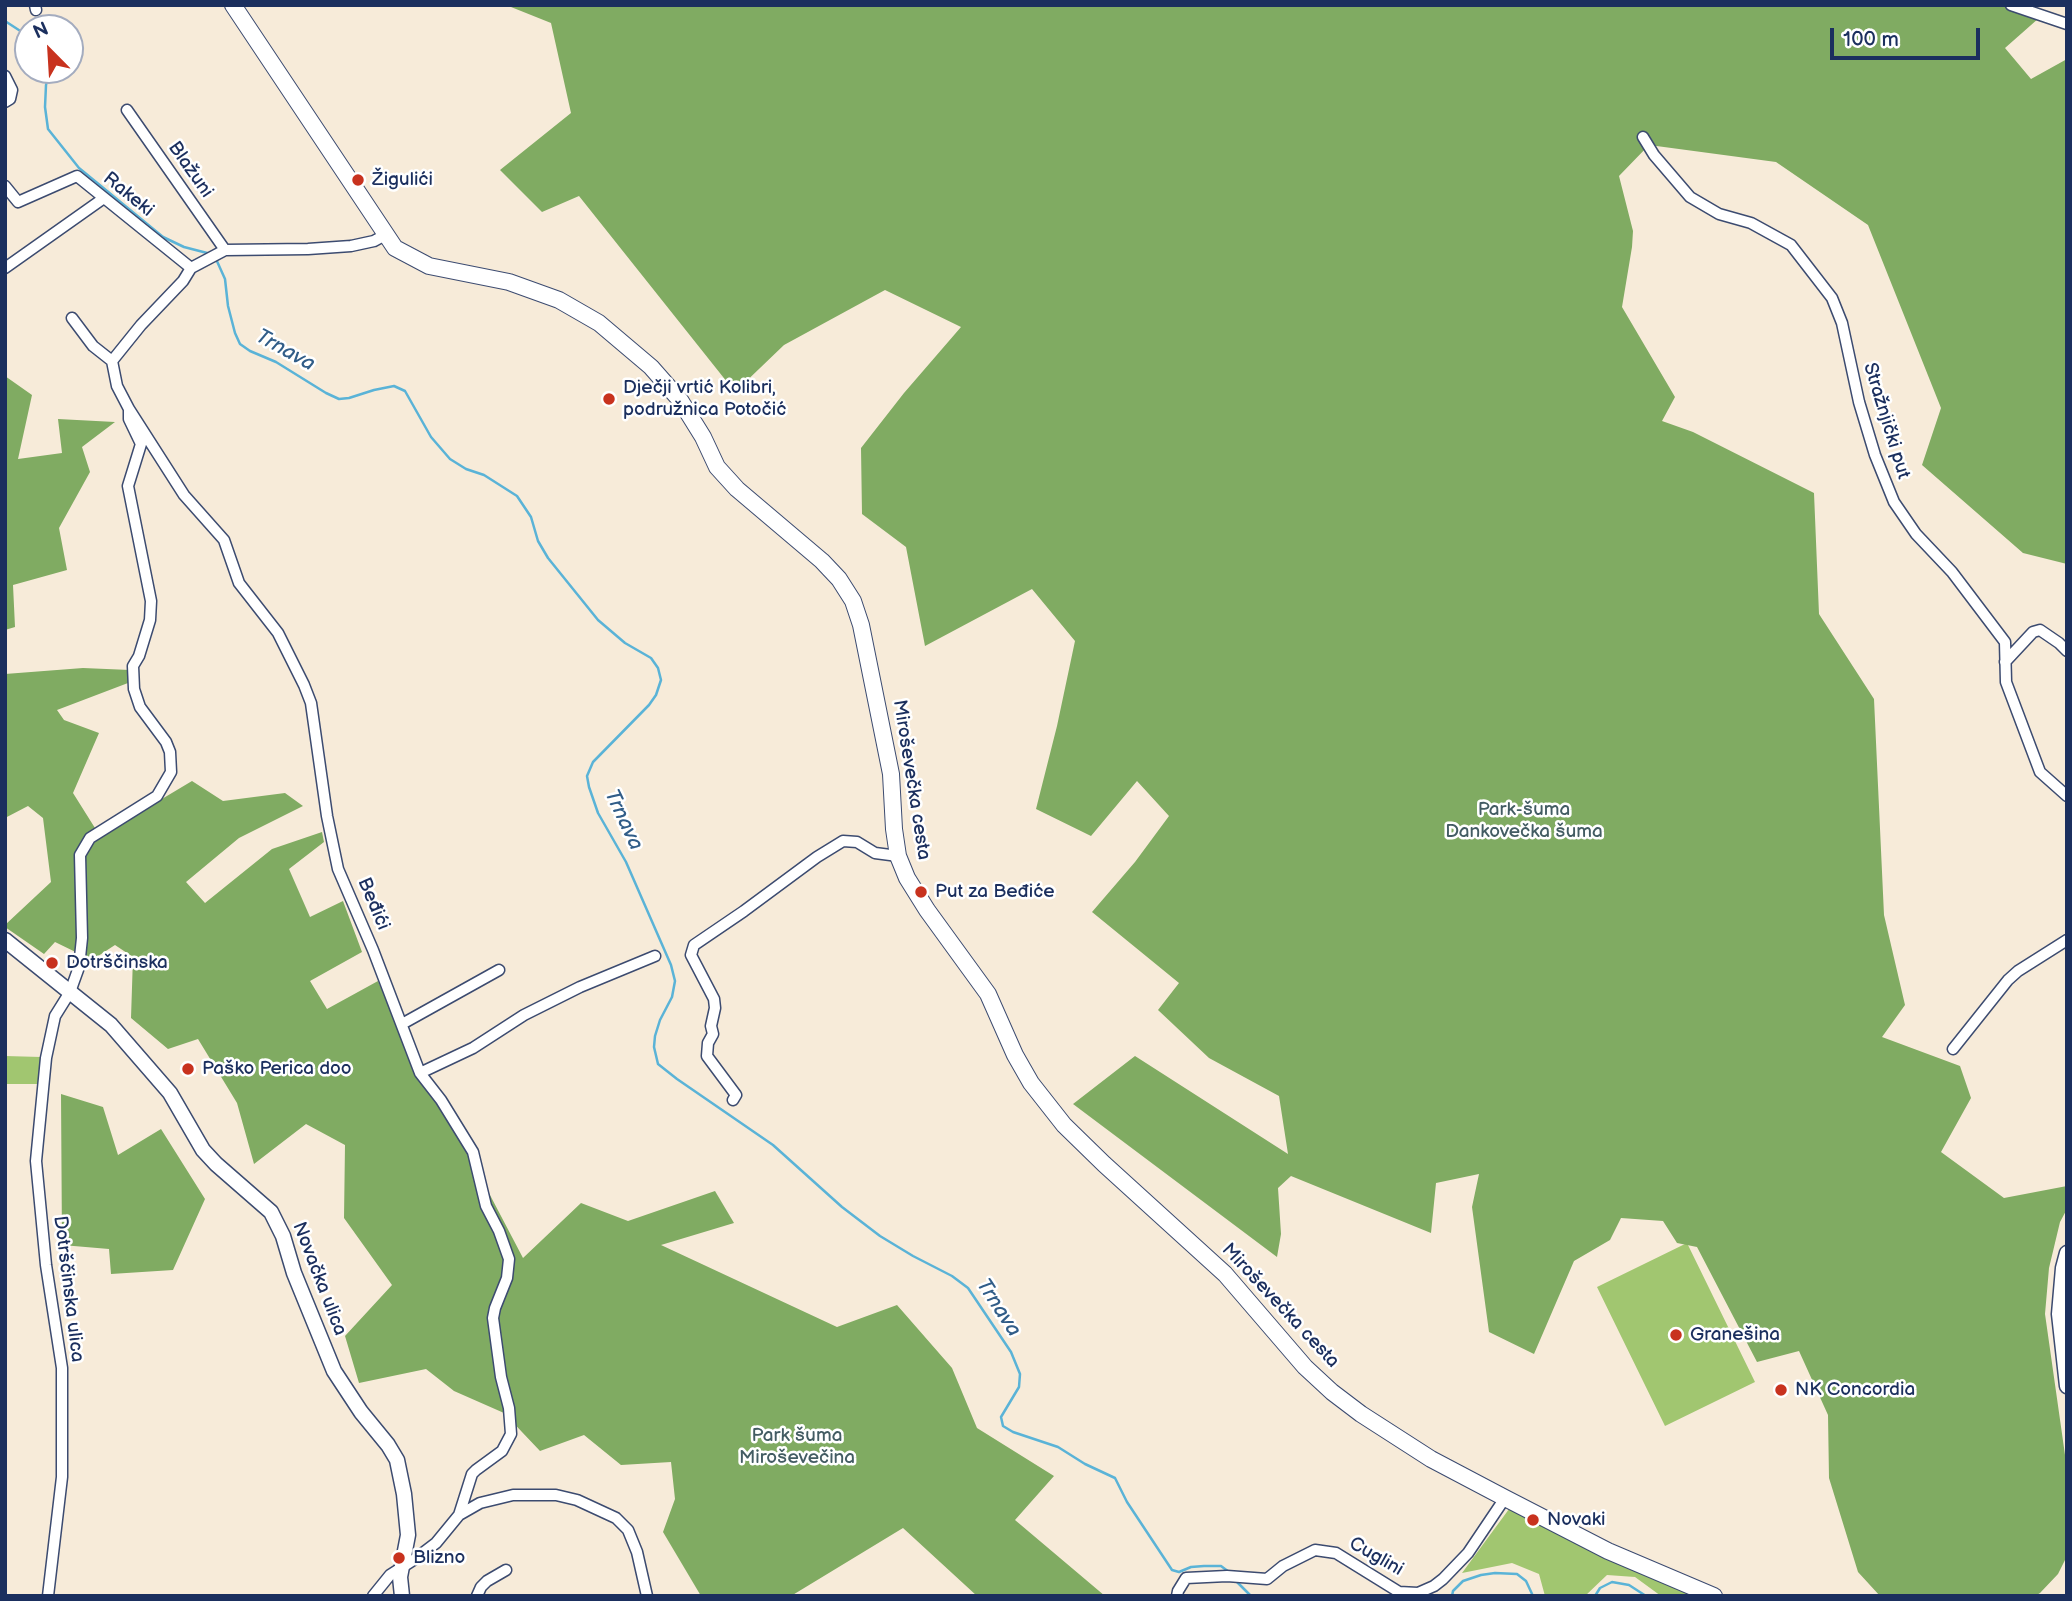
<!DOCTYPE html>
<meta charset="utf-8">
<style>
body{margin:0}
#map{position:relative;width:2072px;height:1601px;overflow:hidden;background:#f7ebd9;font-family:"Balsamiq Sans",sans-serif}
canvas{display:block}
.frame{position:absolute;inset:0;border:7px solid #1b2f5e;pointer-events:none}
.north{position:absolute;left:14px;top:14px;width:70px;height:70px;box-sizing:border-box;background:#fff;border:2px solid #a4acbf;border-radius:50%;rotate:336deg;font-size:19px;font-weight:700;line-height:28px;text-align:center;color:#1b2f5e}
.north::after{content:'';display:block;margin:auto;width:24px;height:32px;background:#c8321e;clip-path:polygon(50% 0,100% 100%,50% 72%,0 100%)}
.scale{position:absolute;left:1830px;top:28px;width:150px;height:32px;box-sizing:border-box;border:4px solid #1b2f5e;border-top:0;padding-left:9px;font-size:21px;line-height:24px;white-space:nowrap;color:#1b2f5e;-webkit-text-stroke:5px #fff;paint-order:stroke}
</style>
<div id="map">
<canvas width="2072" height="1601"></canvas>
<div class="frame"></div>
<div class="north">N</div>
<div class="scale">100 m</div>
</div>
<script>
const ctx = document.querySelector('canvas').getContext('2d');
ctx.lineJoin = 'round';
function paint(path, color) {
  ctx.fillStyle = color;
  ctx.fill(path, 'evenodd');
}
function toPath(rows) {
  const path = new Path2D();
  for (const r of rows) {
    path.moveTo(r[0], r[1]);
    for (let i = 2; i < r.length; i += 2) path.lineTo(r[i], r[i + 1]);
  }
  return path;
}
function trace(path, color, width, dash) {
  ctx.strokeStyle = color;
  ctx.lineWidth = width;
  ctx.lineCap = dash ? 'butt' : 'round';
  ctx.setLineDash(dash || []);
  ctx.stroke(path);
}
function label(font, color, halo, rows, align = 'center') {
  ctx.font = font + ' "Balsamiq Sans",sans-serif';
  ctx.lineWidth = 5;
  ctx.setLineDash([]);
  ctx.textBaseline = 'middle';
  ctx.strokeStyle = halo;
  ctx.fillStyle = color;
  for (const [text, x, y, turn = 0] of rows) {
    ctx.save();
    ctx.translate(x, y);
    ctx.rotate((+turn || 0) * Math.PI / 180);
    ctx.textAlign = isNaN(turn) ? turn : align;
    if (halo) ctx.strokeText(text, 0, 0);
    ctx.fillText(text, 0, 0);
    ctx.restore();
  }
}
paint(toPath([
 [5,1056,41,1057,38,1084,5,1084],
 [1687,1243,1755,1382,1665,1426,1597,1287],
 [1512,1505,1567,1534,1692,1596,1661,1596,1635,1577,1607,1575,1585,1596,1545,1596,1539,1574,1512,1563,1462,1573]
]), '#a1c670');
paint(toPath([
 [506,5,2010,5,2039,18,2005,48,2031,79,2067,59,2067,564,2023,553,1922,465,1941,408,1868,225,1776,162,1649,145,1619,176,1633,231,1632,247,1622,307,1675,397,1662,421,1693,432,1814,493,1819,614,1874,699,1884,915,1905,1005,1882,1037,1960,1066,1971,1098,1941,1152,2004,1198,2067,1186,2067,1209,2060,1222,2049,1268,2045,1314,2067,1469,2067,1556,2058,1574,2040,1593,2035,1596,1880,1596,1858,1572,1829,1478,1828,1415,1799,1351,1757,1362,1697,1247,1677,1243,1663,1221,1621,1218,1610,1240,1574,1261,1534,1354,1489,1332,1472,1207,1479,1174,1436,1183,1431,1233,1291,1176,1278,1188,1281,1234,1277,1257,1073,1104,1135,1056,1288,1154,1279,1096,1209,1058,1158,1010,1179,983,1092,912,1135,862,1169,816,1137,781,1091,836,1036,809,1057,726,1075,641,1032,589,925,646,906,547,862,514,861,448,904,393,961,327,885,290,784,345,735,392,579,196,542,212,500,170,571,113,551,23],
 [5,376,32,395,18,459,62,453,58,419,115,422,82,447,90,472,59,528,67,570,13,585,15,627,5,630],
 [83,668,130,670,128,683,57,710,64,720,99,733,73,793,100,836,192,781,223,801,285,793,303,806,239,838,186,882,205,903,272,849,322,832,324,842,289,869,310,917,343,901,362,952,310,981,327,1009,378,981,420,1077,469,1155,523,1258,581,1203,628,1221,715,1191,734,1223,661,1245,837,1327,897,1305,952,1368,977,1428,1054,1476,1015,1520,1105,1596,977,1596,903,1528,791,1596,701,1596,663,1532,675,1499,671,1462,621,1465,584,1435,540,1451,504,1413,454,1391,426,1369,359,1383,345,1336,392,1285,344,1218,345,1145,306,1124,254,1164,237,1103,198,1039,168,1049,131,1018,133,957,115,945,92,960,55,942,44,954,5,927,5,925,51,882,43,818,28,806,5,818,5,674],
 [61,1094,103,1107,118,1155,161,1129,205,1199,173,1270,111,1274,109,1249,62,1245]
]), '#80ab62');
trace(toPath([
 [5,21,28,36],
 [50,70,46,85,45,107,48,129,79,168,163,237,184,247,211,254],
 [216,259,225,279,228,306,235,333,240,344,250,351,276,362,326,393,339,399,349,398,374,390,394,386,405,391,431,437,450,459,466,469,484,475,517,496,531,517,538,541,548,558,598,620,625,643,651,658,658,668,661,680,656,695,649,705,593,762,587,776,589,787,598,813,626,862,671,965,675,981,672,997,660,1020,655,1036,654,1047,658,1064,677,1079,773,1145,842,1207,880,1236,913,1256,952,1276,968,1288,1011,1352,1020,1374,1019,1387,1001,1417,1003,1426,1013,1432,1058,1447,1085,1464,1115,1478,1127,1502,1172,1570,1179,1572,1191,1567,1204,1566,1221,1566,1229,1572],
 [1235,1580,1251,1596],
 [1452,1596,1453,1591,1463,1581,1481,1575,1495,1573,1517,1574,1526,1581,1533,1596],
 [1595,1596,1600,1588,1612,1582,1629,1585,1646,1596]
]), '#5ab3d7', 2.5);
const minor = toPath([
 [35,5,36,10],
 [2011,5,2067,24],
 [5,76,12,90,10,99,5,102],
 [127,110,225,250],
 [1643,137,1654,155,1690,197,1719,214,1751,223,1791,245,1832,298,1842,323,1859,402,1875,455,1894,502,1916,534,1952,572,2005,642,2006,682,2040,772,2067,796],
 [5,186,18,202,77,176,191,268],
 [5,268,104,198],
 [72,318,93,346,112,361],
 [112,361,141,325,183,281,191,268,225,250,308,249,351,246,374,241,385,235],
 [129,409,184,495,224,540,239,583,278,633,304,685,311,703,327,816,338,869,373,950,420,1073,441,1100,473,1152,486,1206,499,1231,509,1259,507,1278,495,1308,493,1318,501,1377,509,1408,511,1434,502,1451,476,1470,472,1474,459,1515,436,1543,415,1559,390,1575,373,1596],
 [2005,662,2033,632,2040,630,2059,643,2067,651],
 [402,1024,499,970],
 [1953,1049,2008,980,2018,971,2067,940],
 [420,1073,473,1048,524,1015,580,987,655,956],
 [733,1100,736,1095,707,1056,708,1043,713,1034,711,1026,715,1008,714,999,691,955,694,945,744,911,817,857,843,841,857,842,875,853,898,856],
 [459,1515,480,1503,513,1495,556,1495,577,1500,616,1518,628,1530,637,1552,647,1596],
 [48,1596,62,1477,62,1368,46,1265,36,1161,46,1058,55,1016,70,992,79,967,82,938,80,855,90,838,157,796,171,772,170,752,166,742,140,707,134,689,133,666,139,656,150,620,151,601,128,486,141,444,129,419,129,409,117,386,112,361],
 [477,1596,481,1587,487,1581,506,1570],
 [1177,1596,1178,1591,1186,1578,1227,1576,1267,1579,1283,1566,1315,1550,1336,1553,1399,1592,1418,1593,1434,1586,1443,1579,1468,1553,1505,1498]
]);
const tertiary = toPath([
 [5,940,111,1025,170,1093,203,1150,216,1164,271,1212,283,1236,294,1273,334,1371,361,1412,388,1445,397,1460,404,1494,408,1535,400,1577,402,1596],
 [2067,1253,2063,1268,2059,1314,2067,1386]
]);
const secondary = toPath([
 [233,5,395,248,429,266,509,282,559,300,599,323,651,367,680,400,703,437,717,467,737,489,822,561,839,579,853,601,861,625,891,774,894,829,898,856,907,878,927,910,988,994,1015,1055,1031,1083,1064,1125,1104,1164,1225,1274,1305,1367,1332,1392,1361,1414,1431,1459,1505,1498,1608,1551,1714,1596]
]);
trace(minor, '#3c4b70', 13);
trace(tertiary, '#3c4b70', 17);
trace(secondary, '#3c4b70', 18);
trace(minor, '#fff', 10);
trace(tertiary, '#fff', 14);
trace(secondary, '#fff', 16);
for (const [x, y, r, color] of [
 [358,180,7,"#c8321e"],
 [609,399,7,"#c8321e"],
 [921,892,7,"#c8321e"],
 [52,963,7,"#c8321e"],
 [188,1069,7,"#c8321e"],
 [1676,1335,7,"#c8321e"],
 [1781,1390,7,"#c8321e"],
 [1533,1520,7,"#c8321e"],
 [399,1558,7,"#c8321e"]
]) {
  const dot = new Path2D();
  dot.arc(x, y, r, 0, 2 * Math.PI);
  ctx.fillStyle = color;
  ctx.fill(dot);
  trace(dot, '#fff', 2.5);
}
label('19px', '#1b2f5e', '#fff', [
 ["Blažuni",190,170,55],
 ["Rakeki",128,195,39],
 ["Stražnjički put",1886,421,73],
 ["Miroševečka cesta",911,780,81],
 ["Beđići",373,904,67],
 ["Novačka ulica",319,1279,69],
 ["Dotrščinska ulica",68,1289,83],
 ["Miroševečka cesta",1280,1306,47],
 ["Cuglini",1376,1557,30]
]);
label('19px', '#1b2f5e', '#fff', [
 ["Žigulići",372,180],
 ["Dječji vrtić Kolibri,",623,388],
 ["podružnica Potočić",623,410],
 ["Put za Beđiće",935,892],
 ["Dotrščinska",66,963],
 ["Paško Perica doo",202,1069],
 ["Granešina",1690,1335],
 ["NK Concordia",1795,1390],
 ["Novaki",1547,1520],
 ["Blizno",413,1558]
], 'left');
label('19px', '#435c63', '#fff', [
 ["Park-šuma",1524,810],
 ["Dankovečka šuma",1524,832],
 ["Park šuma",797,1436],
 ["Miroševečina",797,1458]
]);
label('italic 21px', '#315d88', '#fff', [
 ["Trnava",285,351,29],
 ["Trnava",623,820,65],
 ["Trnava",998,1308,57]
]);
</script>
